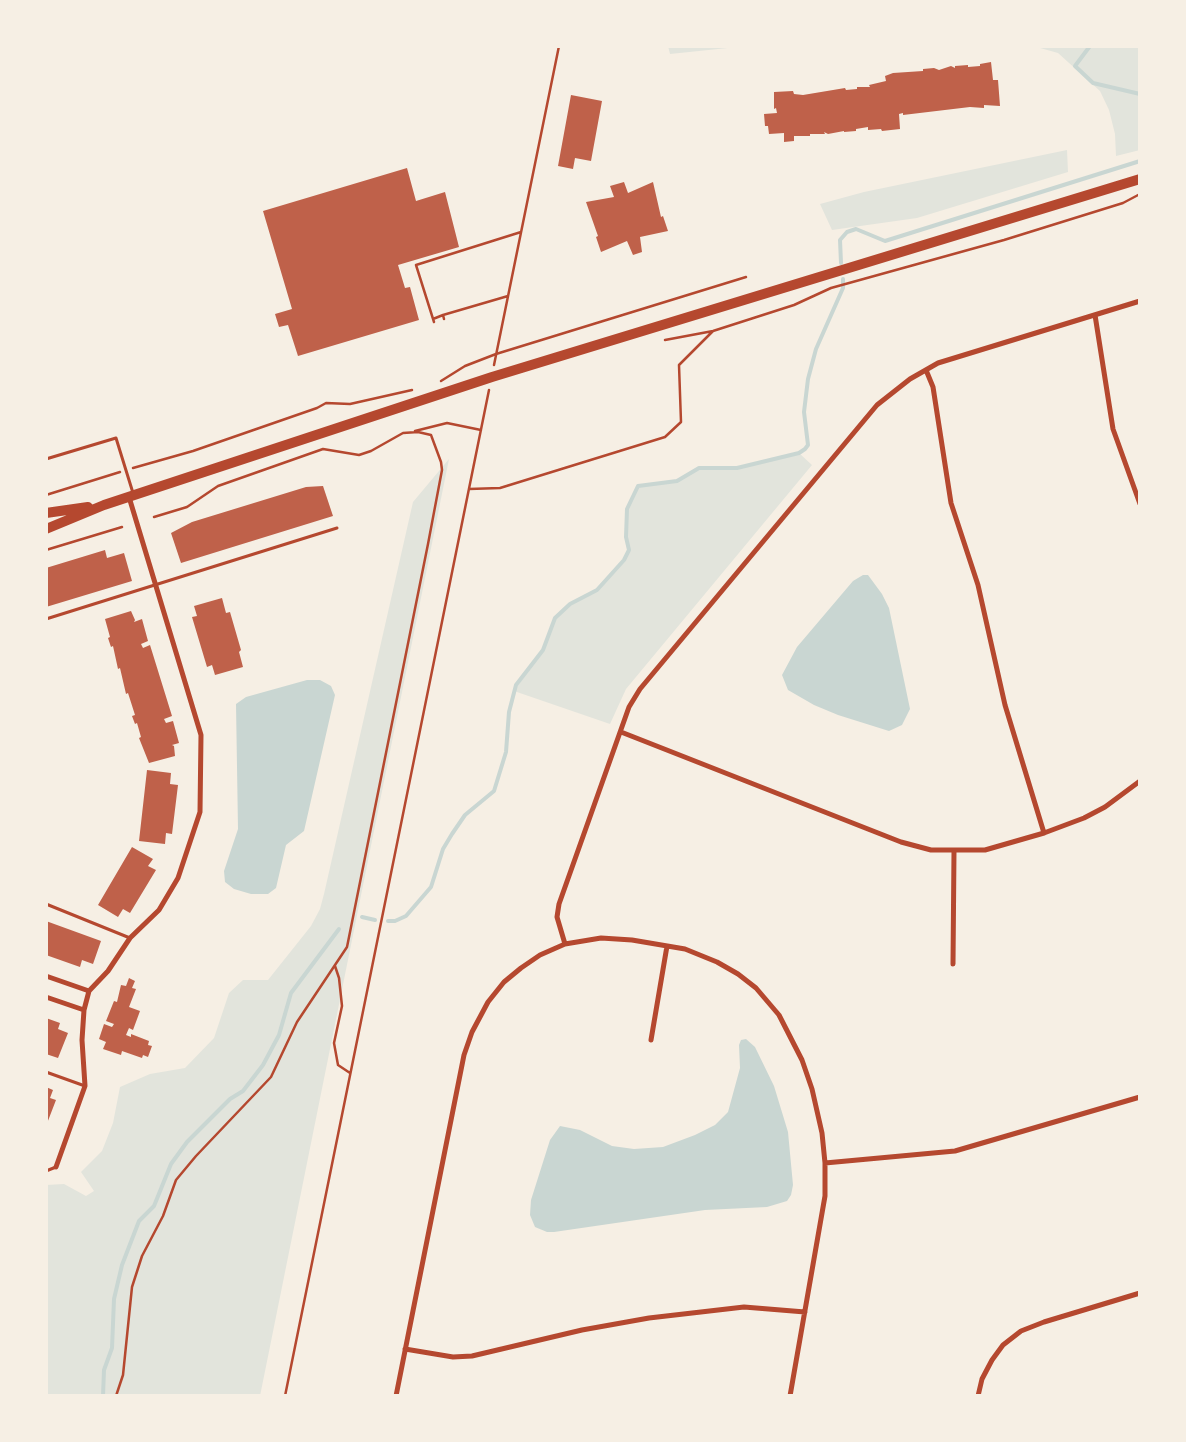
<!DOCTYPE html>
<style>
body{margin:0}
#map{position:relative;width:1186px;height:1442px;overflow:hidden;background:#f6efe4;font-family:"Open Sans",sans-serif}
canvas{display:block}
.frame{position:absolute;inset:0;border:48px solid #f6efe4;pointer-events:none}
</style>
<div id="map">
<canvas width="1186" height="1442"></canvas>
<div class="frame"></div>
</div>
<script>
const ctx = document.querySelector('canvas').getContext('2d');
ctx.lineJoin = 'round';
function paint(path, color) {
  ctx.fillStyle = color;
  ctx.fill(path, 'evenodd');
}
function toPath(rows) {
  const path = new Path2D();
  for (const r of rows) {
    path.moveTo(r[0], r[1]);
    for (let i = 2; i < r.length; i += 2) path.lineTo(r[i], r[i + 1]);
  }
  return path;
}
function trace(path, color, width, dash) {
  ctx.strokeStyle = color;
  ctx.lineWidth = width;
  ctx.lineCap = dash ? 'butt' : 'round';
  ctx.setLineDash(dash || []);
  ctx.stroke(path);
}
paint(toPath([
 [668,46,747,46,670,54],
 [1033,46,1140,46,1140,150,1116,156,1115,134,1109,110,1100,91,1058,53],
 [1067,150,1068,172,917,218,832,230,820,204,864,192],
 [799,453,812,465,626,689,610,724,514,691,543,650,555,618,570,604,597,590,624,560,629,549,626,537,627,509,638,486,677,481,699,468,729,469],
 [449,459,260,1396,46,1396,46,1185,64,1184,86,1196,94,1191,81,1172,102,1151,113,1123,120,1087,150,1074,185,1068,214,1038,229,993,243,980,268,980,311,926,320,909,324,894,413,502]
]), '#e2e4dc');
paint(toPath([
 [863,575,868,575,882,594,889,608,910,709,902,725,889,731,838,715,814,705,788,690,782,675,797,647,853,581],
 [307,680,320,680,331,686,335,695,304,831,286,845,276,888,268,894,251,894,234,889,225,882,224,871,238,829,236,704,246,697],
 [746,1039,755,1047,774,1086,788,1132,793,1185,791,1195,787,1201,767,1207,705,1210,554,1232,547,1232,535,1227,530,1215,531,1200,550,1140,560,1126,580,1130,612,1146,634,1149,663,1147,695,1135,715,1125,728,1112,740,1068,739,1045,741,1040]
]), '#c9d6d2');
trace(toPath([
 [1090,46,1075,66,1093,83,1140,94],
 [841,263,840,240,847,232,856,229,885,241,1140,161],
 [362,917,375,920],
 [388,921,395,921,406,916,431,887,443,849,452,834,465,815,494,791,506,752,509,712,516,685,543,650,555,618,570,604,597,590,624,560,629,550,626,537,627,509,638,486,677,481,699,468,737,468,799,453,805,449,808,445,804,412,808,379,816,349,843,288,843,279],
 [103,1396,104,1370,112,1348,114,1299,122,1265,139,1221,154,1206,171,1164,187,1142,230,1099,243,1091,263,1065,279,1035,291,993,339,929]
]), '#c9d6d2', 4);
paint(toPath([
 [991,62,993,80,998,80,1000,106,984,105,984,108,970,107,903,115,903,113,899,114,900,129,882,131,881,129,868,130,868,127,856,129,856,131,844,132,844,131,828,134,824,132,825,134,810,134,810,136,794,136,794,141,784,142,784,133,769,134,768,126,765,126,764,114,777,113,776,108,774,109,774,92,793,91,794,94,803,95,845,88,846,90,857,89,857,87,870,87,869,85,886,81,885,76,893,73,923,71,923,69,934,68,939,70,951,66,955,68,955,66,968,65,968,67,980,66,980,64],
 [571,95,602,101,591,161,575,158,573,169,558,166],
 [407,168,416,201,445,192,459,247,398,265,405,288,410,287,419,320,298,356,288,325,279,327,275,314,292,309,263,211],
 [624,182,628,193,653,182,661,217,663,216,668,231,640,237,642,252,633,255,627,241,601,252,596,237,598,236,586,202,614,197,610,186],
 [323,486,333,516,181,563,171,533,192,522,306,487],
 [105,550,107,558,124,553,132,581,46,607,46,568],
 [222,598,226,613,230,612,241,650,239,652,243,667,215,675,212,665,207,667,192,617,197,616,194,606],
 [131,611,135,620,134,622,142,619,148,641,141,644,143,648,150,645,172,716,164,719,166,723,173,721,179,743,172,745,174,746,175,756,149,763,139,738,141,737,137,723,135,724,132,716,135,715,128,693,126,694,120,668,118,669,113,646,111,647,108,638,110,637,105,619],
 [147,770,171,773,170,784,178,785,172,834,166,833,165,844,139,841],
 [132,847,153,859,148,866,156,870,130,913,123,909,118,917,98,905],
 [46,921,101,941,93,964,82,960,80,967,46,955],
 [129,978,135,981,132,988,136,989,129,1007,140,1011,133,1030,129,1028,126,1035,131,1037,131,1034,149,1041,148,1045,152,1046,148,1057,143,1055,142,1058,122,1051,121,1055,103,1049,106,1042,99,1039,104,1024,112,1027,114,1024,106,1021,114,1001,117,1002,121,985,126,986],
 [46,1018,60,1023,58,1029,68,1033,58,1058,46,1054],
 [46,1087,53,1090,50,1098,56,1100,46,1126]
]), '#bf614a');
trace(toPath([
 [433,319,443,315],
 [444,319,443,315,508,296],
 [434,322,416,265,521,232],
 [665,340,713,331,794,305,831,288,1004,240,1123,203,1140,194],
 [494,365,559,46],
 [441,381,465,366,496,354,746,277],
 [415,431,447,423,481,430],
 [133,468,193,451,317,408,326,403,350,404,412,390],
 [469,489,500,488,665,437,681,422,679,365,713,331],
 [46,495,120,472],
 [46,550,122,527],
 [335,966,339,978,342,1006,334,1043,338,1065,350,1073],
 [116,1396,123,1375,132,1287,142,1256,163,1216,176,1180,196,1156,271,1077,297,1022,347,947,428,544,442,470,441,462,431,435,418,432,403,433,371,451,359,455,323,449,218,486,187,507,154,517],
 [285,1396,489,390]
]), '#b5482f', 2.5);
trace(toPath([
 [46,459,116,438,133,493],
 [46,619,337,528],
 [46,904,130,938],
 [46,1072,85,1086],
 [46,1171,56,1167]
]), '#b5482f', 3);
trace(toPath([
 [1095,315,1113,429,1140,504],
 [926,370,933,387,951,503,978,585,1005,705,1044,833],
 [621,732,901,842,931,850,985,850,1044,833,1084,818,1105,807,1140,781],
 [565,944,557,917,559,904,629,707,640,689,877,405,910,379,938,363,1140,301],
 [953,964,954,851],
 [46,976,89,991],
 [46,997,84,1010],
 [651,1040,667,946],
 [825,1163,955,1151,1140,1097],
 [56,1167,85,1086,82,1040,84,1010,89,991,108,971,130,938,159,910,178,878,200,812,201,735,129,497],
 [405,1349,453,1357,472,1356,582,1330,649,1318,744,1307,805,1312],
 [396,1396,464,1055,472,1032,488,1002,504,982,521,968,540,955,565,944,601,938,632,940,685,949,717,962,738,974,756,988,779,1015,802,1060,812,1089,822,1133,825,1163,825,1196,790,1396],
 [978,1396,982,1379,992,1360,1003,1345,1021,1331,1044,1322,1140,1293]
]), '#b5482f', 5);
trace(toPath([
 [46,513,88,507],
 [46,529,104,505,492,377,1140,179]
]), '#b5482f', 10);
</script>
